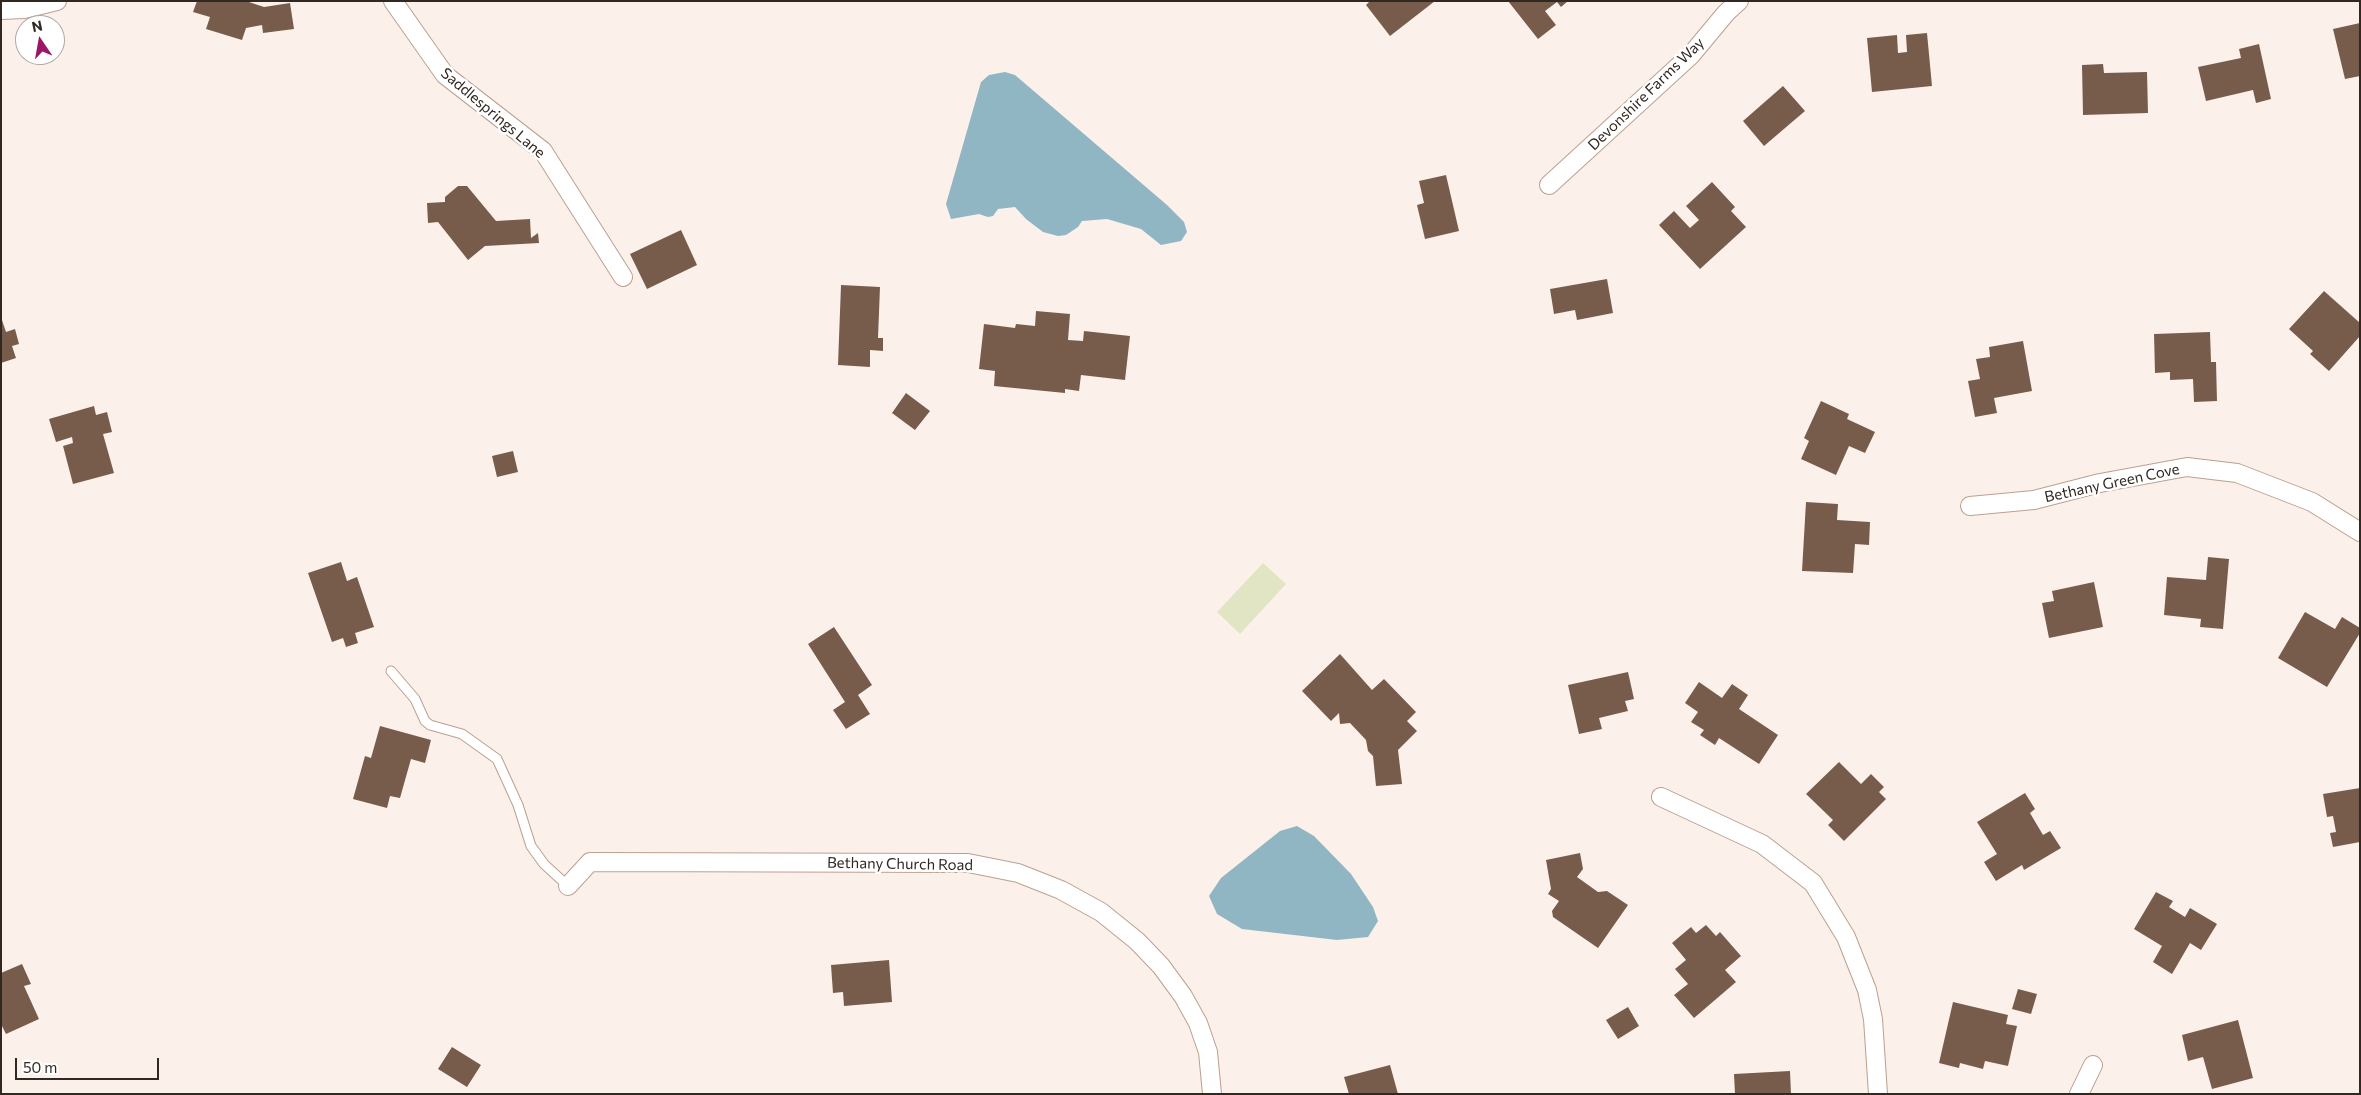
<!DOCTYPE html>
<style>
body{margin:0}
#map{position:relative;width:2361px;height:1095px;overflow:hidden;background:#fcf1ea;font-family:Commissioner,sans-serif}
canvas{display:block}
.frame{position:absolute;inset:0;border:2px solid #322822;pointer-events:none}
.north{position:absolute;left:15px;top:15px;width:50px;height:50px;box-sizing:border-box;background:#fff;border:1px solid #ada9a7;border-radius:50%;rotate:348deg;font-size:14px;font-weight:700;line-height:20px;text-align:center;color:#322822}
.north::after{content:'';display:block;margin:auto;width:18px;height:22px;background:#9d1666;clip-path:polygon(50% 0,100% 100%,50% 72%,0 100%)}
.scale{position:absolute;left:15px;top:1058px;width:144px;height:22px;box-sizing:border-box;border:2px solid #322822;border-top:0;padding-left:6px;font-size:15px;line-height:18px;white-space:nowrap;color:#322822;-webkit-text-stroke:4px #fff;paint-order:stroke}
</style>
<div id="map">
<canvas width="2361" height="1095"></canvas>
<div class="frame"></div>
<div class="north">N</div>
<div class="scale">50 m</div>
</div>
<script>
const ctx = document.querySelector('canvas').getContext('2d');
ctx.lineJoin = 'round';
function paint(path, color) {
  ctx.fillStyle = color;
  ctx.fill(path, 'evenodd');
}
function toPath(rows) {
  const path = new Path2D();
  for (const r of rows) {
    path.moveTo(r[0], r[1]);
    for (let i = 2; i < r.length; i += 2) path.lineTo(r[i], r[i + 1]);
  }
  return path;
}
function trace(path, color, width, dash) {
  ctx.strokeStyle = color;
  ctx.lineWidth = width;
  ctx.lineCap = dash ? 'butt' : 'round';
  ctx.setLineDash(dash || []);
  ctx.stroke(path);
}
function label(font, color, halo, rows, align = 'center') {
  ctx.font = font + ' Commissioner,sans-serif';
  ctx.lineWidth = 5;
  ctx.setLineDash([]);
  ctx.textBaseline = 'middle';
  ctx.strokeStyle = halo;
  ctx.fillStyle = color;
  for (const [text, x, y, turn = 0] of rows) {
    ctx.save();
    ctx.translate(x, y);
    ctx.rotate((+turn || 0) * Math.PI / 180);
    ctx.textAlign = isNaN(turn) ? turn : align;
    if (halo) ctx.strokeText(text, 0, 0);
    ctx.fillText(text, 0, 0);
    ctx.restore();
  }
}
paint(toPath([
 [1263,563,1286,584,1240,634,1217,612]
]), '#e1e5c4');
paint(toPath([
 [1005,72,1015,75,1167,205,1184,222,1187,232,1181,241,1161,245,1141,229,1107,219,1082,221,1078,227,1066,235,1058,236,1043,232,1026,219,1015,207,998,209,993,216,988,217,979,214,951,219,946,204,981,82,989,75],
 [1297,826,1314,836,1351,874,1373,907,1378,921,1368,937,1337,940,1242,929,1217,914,1209,896,1221,878,1280,831]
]), '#8fb6c2');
paint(toPath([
 [197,1,246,1,264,7,290,3,294,29,263,33,262,25,246,28,242,40,206,29,210,17,193,12],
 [1370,1,1435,1,1390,36,1366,5],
 [1508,1,1568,1,1561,7,1557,2,1545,11,1556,25,1538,39],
 [2360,23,2360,76,2345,79,2333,29],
 [1927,33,1932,86,1872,92,1867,38,1897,35,1898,53,1907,52,1906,35],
 [2259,44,2271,99,2256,103,2253,90,2206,101,2198,67,2241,58,2239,49],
 [2103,64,2104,73,2147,72,2148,113,2083,115,2082,65],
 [1783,86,1805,111,1764,146,1743,121],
 [1446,175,1459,231,1425,239,1417,205,1424,203,1419,181],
 [1712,182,1735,207,1731,211,1746,227,1700,269,1659,225,1674,211,1690,228,1699,220,1686,206],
 [458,186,467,186,496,221,530,219,531,238,538,233,539,243,485,246,468,260,438,222,428,223,427,203,445,202,445,197],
 [681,230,697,265,647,289,630,254],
 [1607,279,1613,313,1577,320,1575,310,1554,314,1550,289],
 [841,285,880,287,878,338,883,338,883,351,870,350,870,367,838,365],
 [2324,291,2360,323,2360,336,2329,371,2310,354,2313,351,2289,329],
 [1036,311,1070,314,1068,340,1083,341,1084,331,1130,336,1125,380,1081,375,1079,391,1065,389,1065,393,994,386,995,371,979,369,984,324,1015,328,1016,324,1035,326],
 [1,317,6,332,15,329,19,344,12,346,16,358,1,363],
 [2210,332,2211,362,2216,362,2217,401,2194,402,2193,379,2170,380,2170,372,2155,373,2154,334],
 [2023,341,2032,391,1994,398,1997,413,1975,417,1968,381,1980,379,1976,359,1990,357,1989,347],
 [906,393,930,411,915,430,892,413],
 [1821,401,1849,414,1847,419,1875,432,1865,453,1849,446,1836,475,1801,459,1809,441,1804,438],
 [94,406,96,415,107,412,112,432,103,434,114,473,73,484,63,446,73,443,72,437,56,442,49,419],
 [513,451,518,472,497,477,492,456],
 [1806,502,1838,504,1837,520,1870,522,1869,545,1855,544,1853,573,1802,571],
 [2208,557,2229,559,2223,629,2200,627,2201,619,2164,615,2167,577,2206,580],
 [341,562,347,581,357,577,374,627,355,633,358,643,346,647,343,638,332,642,308,573],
 [2094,582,2103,627,2049,638,2042,603,2054,601,2052,591],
 [2305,612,2335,629,2342,617,2360,628,2360,633,2327,687,2278,658],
 [834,627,872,685,858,695,870,714,846,729,833,710,845,702,808,644],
 [1340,654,1372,690,1384,679,1416,712,1407,721,1417,731,1398,750,1402,784,1376,786,1373,756,1368,751,1366,740,1350,723,1340,724,1339,713,1331,721,1302,691],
 [1628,672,1634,699,1625,701,1628,711,1599,718,1602,729,1579,734,1568,685],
 [1699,682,1722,698,1732,684,1748,695,1739,709,1778,735,1759,764,1719,738,1715,745,1700,735,1704,730,1691,722,1698,712,1685,703],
 [380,726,431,740,425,763,411,759,400,798,390,796,387,808,353,799,365,756,371,758],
 [1839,762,1861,784,1871,774,1884,787,1879,792,1886,799,1844,841,1828,825,1833,820,1806,794],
 [2360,788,2360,842,2333,847,2330,833,2336,832,2333,816,2327,817,2323,794],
 [2025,793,2035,809,2030,813,2043,835,2050,831,2061,848,2024,870,2022,865,1996,881,1984,862,1997,854,1977,822],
 [1580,853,1583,869,1577,877,1598,892,1607,891,1628,905,1598,948,1553,917,1552,911,1559,901,1548,894,1551,889,1546,860],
 [2156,892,2173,901,2169,907,2185,917,2190,908,2217,924,2201,950,2190,943,2172,974,2153,962,2162,946,2134,929],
 [1706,925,1716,936,1720,932,1741,956,1725,970,1736,982,1694,1018,1674,995,1688,984,1675,969,1686,960,1672,943,1691,927,1696,933],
 [889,960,892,1002,844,1006,843,992,833,993,831,965],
 [22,964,31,984,24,986,39,1019,6,1034,1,1024,1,973],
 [2018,989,2037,994,2031,1014,2012,1009],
 [1953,1002,2008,1015,2006,1024,2017,1026,2008,1066,1985,1061,1983,1069,1960,1063,1959,1068,1939,1063],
 [1628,1007,1639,1026,1618,1039,1606,1020],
 [2238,1020,2253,1078,2212,1089,2203,1057,2188,1061,2182,1035],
 [452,1047,481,1065,467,1087,438,1069],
 [1390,1065,1398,1094,1349,1094,1344,1077],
 [1790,1071,1791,1094,1735,1094,1734,1074]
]), '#785c4b');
const lane = toPath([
 [391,671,415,699,425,721,430,725,462,734,497,759,518,805,531,846,544,864,568,886]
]);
const street = toPath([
 [393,1,445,75,543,151,623,277],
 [1,10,24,9,57,1],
 [1549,185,1691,55,1726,13,1739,1],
 [1970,506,2034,500,2100,483,2187,467,2237,473,2312,502,2360,532],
 [1661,797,1762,844,1813,883,1846,937,1867,990,1873,1019,1878,1094],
 [568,886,590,862,968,863,1018,873,1061,890,1101,912,1137,941,1161,966,1183,996,1198,1023,1208,1052,1212,1094],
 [2079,1094,2093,1065]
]);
trace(lane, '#bba090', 11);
trace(street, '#bba090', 20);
trace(lane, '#fff', 9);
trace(street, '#fff', 18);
label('15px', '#322822', '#fff', [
 ["Devonshire Farms Way",1646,94,-44],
 ["Saddlesprings Lane",493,113,40],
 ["Bethany Green Cove",2112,483,-12],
 ["Bethany Church Road",900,864,1]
]);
</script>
